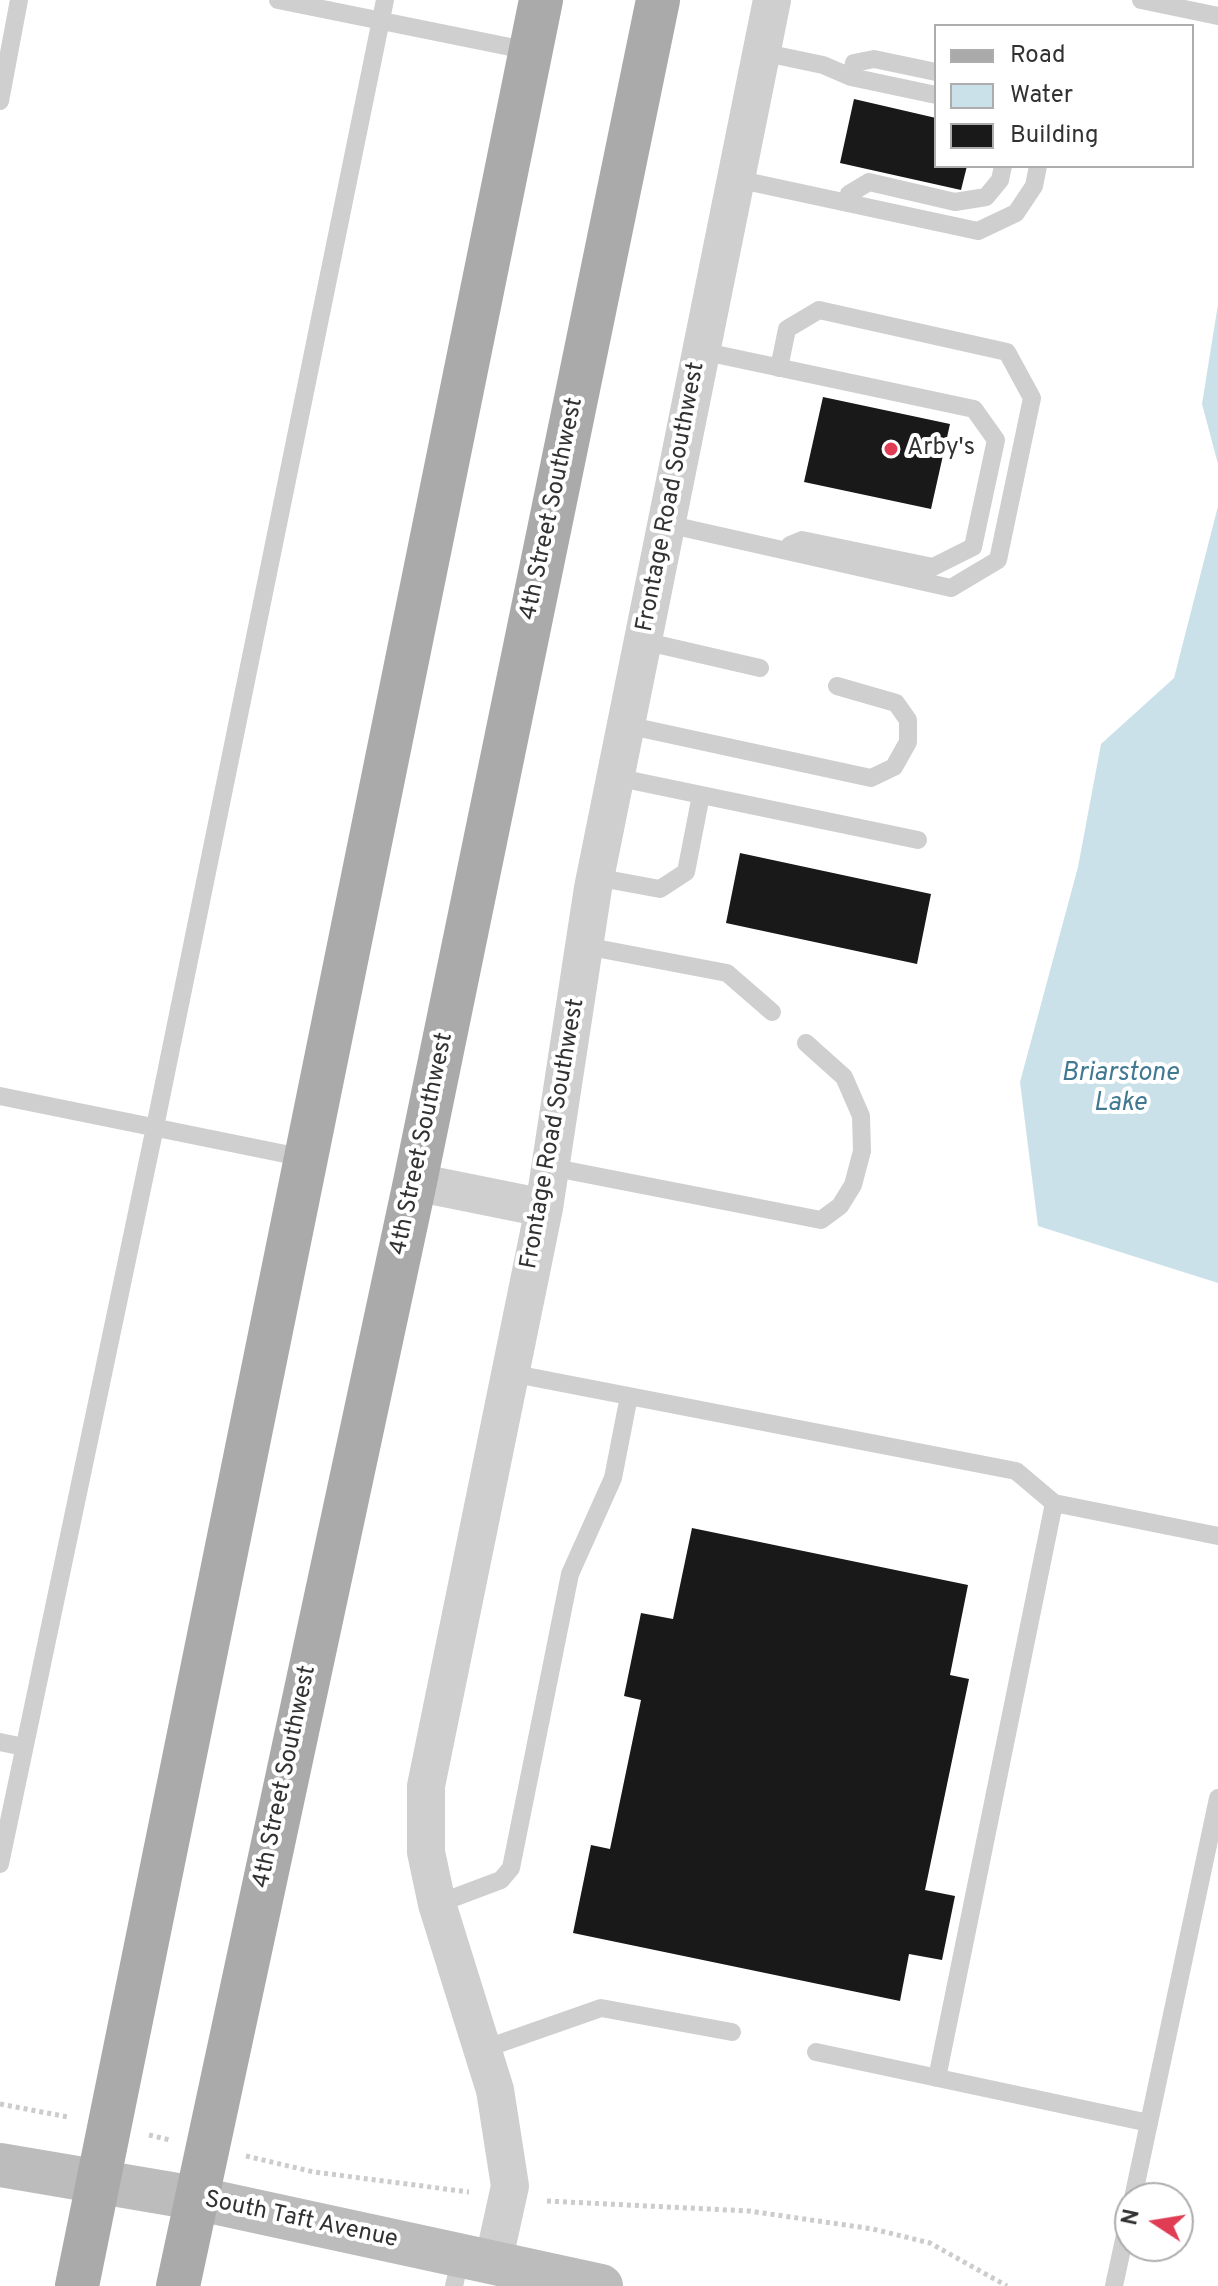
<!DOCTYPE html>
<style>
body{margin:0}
#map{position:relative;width:1218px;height:2286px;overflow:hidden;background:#fff;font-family:Overpass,sans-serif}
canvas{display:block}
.legend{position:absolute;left:934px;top:24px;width:260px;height:144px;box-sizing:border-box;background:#fff;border:2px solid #adadad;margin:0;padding:10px 14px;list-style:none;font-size:24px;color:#323232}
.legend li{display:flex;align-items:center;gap:16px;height:40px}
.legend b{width:40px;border:2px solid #adadad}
.north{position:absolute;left:1114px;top:2182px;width:80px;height:80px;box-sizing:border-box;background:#fff;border:2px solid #adadad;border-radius:50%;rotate:282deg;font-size:22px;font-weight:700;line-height:32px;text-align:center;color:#323232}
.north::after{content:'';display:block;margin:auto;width:28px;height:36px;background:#e03d54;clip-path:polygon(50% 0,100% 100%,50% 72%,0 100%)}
</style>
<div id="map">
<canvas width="1218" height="2286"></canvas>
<ul class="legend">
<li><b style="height:10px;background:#aaa"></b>Road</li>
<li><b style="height:22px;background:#cbe1ea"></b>Water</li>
<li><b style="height:22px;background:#191919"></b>Building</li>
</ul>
<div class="north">N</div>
</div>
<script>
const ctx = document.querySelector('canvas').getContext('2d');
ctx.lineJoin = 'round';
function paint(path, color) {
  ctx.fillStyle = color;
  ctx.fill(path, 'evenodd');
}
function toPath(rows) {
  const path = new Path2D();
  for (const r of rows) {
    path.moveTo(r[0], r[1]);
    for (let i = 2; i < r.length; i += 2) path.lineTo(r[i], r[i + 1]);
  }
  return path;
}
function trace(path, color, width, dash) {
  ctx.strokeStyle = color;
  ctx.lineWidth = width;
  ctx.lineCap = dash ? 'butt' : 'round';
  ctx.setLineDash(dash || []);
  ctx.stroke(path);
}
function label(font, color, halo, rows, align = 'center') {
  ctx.font = font + ' Overpass,sans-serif';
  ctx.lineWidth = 8;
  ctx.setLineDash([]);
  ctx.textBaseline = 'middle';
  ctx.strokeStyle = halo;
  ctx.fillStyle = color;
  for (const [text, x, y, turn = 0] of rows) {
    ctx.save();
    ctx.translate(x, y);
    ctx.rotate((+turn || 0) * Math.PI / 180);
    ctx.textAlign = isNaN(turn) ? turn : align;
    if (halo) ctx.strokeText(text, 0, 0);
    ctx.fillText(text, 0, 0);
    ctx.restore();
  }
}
paint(toPath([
 [1218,304,1218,464,1202,404],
 [1218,506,1218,1283,1038,1226,1020,1082,1078,867,1101,744,1174,678]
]), '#cbe1ea');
paint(toPath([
 [854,99,936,118,936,166,967,166,961,190,840,163],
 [823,397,950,424,931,509,804,482],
 [740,853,931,894,917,964,726,923],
 [692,1528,968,1585,950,1675,969,1679,925,1890,955,1896,942,1960,909,1954,900,2001,573,1933,591,1845,610,1849,641,1700,624,1696,641,1613,673,1619]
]), '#191919');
trace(toPath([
 [0,2104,68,2117],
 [149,2135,170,2140],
 [246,2156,314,2172,469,2192],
 [547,2201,749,2211,873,2229,930,2243,1007,2286]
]), '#ccc', 5, [4, 4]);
trace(toPath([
 [278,0,530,51],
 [1141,0,1218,16],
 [761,52,823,65,851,77,936,95],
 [851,77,854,63,874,59,936,72],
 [0,101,19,0],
 [736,179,978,231,1016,213,1034,186,1038,166],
 [847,203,849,194,869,182,955,202,986,197,1000,180,1003,166],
 [701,351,974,409,996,440,973,547,933,567,802,540,790,545,788,551],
 [667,524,951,588,998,560,1032,398,1007,352,819,310,787,329,779,368],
 [643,641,760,668],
 [626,725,871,778,894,767,908,742,908,720,896,703,837,686],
 [615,777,918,840],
 [595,877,660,889,686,872,701,795],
 [585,946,727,973,772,1012],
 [0,1096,305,1158],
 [550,1167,821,1220,840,1206,853,1185,862,1151,861,1116,844,1077,806,1043],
 [510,1373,1016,1471,1054,1503,1218,1536],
 [0,1742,24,1747],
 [0,1864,155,1127,385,0],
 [437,1904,501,1880,511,1868,570,1574,613,1478,629,1396],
 [484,2049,601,2008,732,2032],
 [816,2052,1149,2123],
 [937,2078,1054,1503],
 [1133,2198,1218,1798],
 [454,2286,461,2256],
 [1114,2286,1130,2212]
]), '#cfcfcf', 18);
trace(toPath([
 [415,1182,544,1208],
 [493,2263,510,2186,495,2090,437,1904,426,1852,426,1786,544,1208,593,888,772,0]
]), '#cfcfcf', 38);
trace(toPath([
 [0,2165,195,2198,601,2286]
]), '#bcbcbc', 44);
trace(toPath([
 [77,2286,541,0],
 [178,2286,415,1182,658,0]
]), '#aaa', 44);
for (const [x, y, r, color] of [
 [891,449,8,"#e03d54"]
]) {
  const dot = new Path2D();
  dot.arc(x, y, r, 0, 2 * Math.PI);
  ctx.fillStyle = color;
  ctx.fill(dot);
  trace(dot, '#fff', 3);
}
label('24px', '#323232', '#fff', [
 ["Arby's",907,449]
], 'left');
label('24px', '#323232', '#fff', [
 ["Frontage Road Southwest",672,497,-79],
 ["4th Street Southwest",553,509,-78],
 ["Frontage Road Southwest",554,1134,-80],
 ["4th Street Southwest",423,1144,-78],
 ["4th Street Southwest",286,1777,-78],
 ["South Taft Avenue",301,2221,12]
]);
label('italic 26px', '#417992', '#fff', [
 ["Briarstone",1120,1075],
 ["Lake",1120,1105]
]);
</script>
